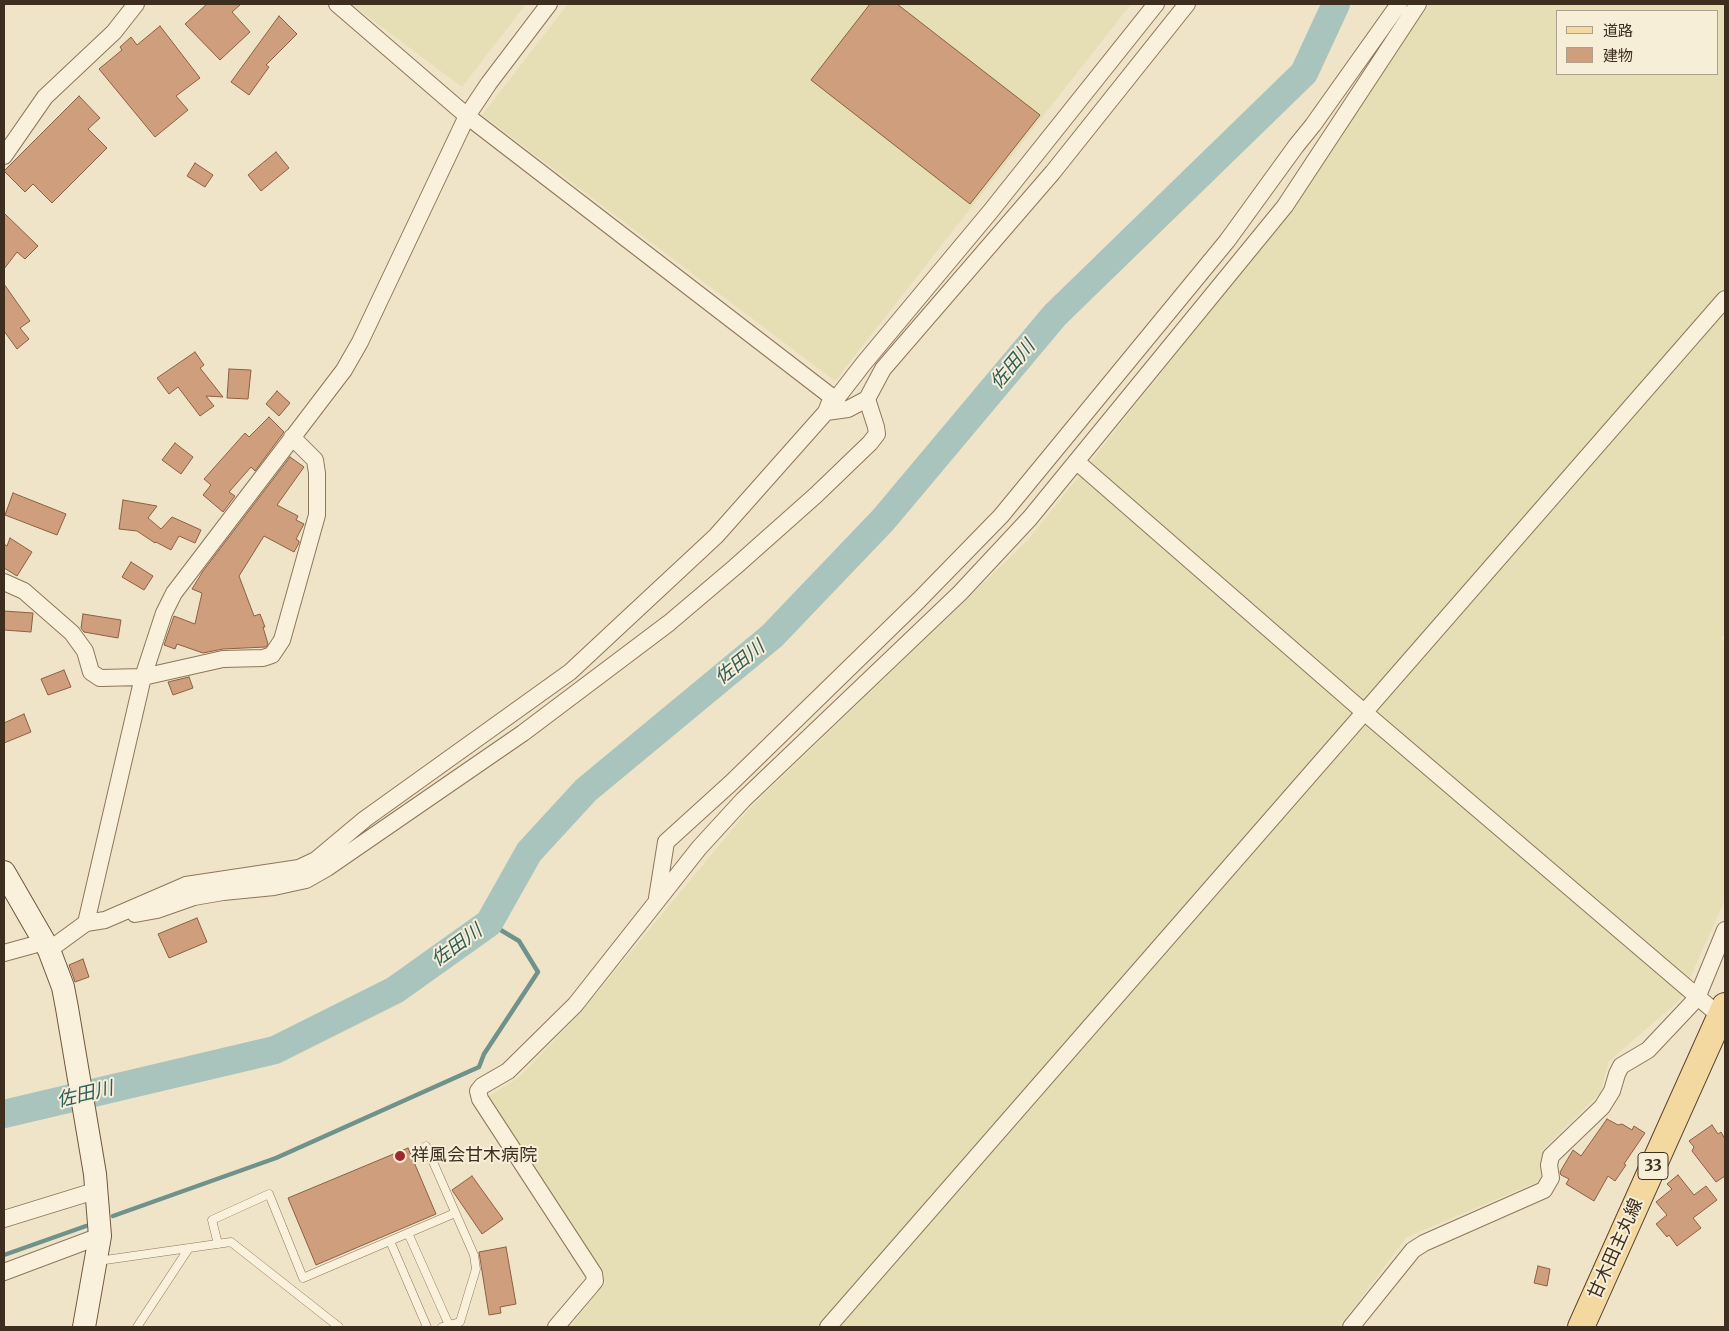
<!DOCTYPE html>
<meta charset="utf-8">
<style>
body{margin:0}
#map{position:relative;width:1729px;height:1331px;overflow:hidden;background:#f0e4c8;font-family:Merriweather,"Noto Sans JP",serif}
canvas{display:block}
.frame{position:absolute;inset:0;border:5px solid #3d2e20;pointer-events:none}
.legend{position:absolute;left:1556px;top:10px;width:162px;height:65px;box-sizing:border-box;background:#f7eed8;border:1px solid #ada18e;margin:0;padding:6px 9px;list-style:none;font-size:15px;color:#3d2e20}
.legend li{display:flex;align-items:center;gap:10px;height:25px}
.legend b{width:25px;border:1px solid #ada18e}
</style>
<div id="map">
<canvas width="1729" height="1331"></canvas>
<div class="frame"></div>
<ul class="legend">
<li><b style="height:6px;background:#f3d9a0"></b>道路</li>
<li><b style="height:14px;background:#cf9f7d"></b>建物</li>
</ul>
</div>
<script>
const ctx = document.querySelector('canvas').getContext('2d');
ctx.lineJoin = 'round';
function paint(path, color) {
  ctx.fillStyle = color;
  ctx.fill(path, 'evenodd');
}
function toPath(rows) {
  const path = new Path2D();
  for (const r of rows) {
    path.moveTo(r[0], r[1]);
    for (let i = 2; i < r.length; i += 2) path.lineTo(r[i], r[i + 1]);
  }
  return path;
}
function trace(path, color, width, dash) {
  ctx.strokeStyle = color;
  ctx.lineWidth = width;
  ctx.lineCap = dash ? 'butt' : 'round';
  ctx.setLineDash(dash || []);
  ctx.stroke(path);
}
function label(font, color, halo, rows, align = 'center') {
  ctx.font = font + ' Merriweather,"Noto Sans JP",serif';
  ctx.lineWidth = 4;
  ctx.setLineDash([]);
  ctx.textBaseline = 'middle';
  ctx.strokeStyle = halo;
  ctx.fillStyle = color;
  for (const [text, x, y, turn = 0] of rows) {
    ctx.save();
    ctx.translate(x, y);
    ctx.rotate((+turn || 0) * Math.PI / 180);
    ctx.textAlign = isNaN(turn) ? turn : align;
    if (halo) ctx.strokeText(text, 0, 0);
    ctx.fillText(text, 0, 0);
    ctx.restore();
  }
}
paint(toPath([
 [351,4,526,4,462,87],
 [568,4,1131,4,835,381,482,115],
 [1429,4,1725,4,1725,635,1721,638,1725,642,1725,900,1680,1000,1609,1061,1600,1093,1543,1150,1542,1180,1407,1237,1339,1327,569,1327,606,1283,488,1097,519,1077,576,1018,750,808,1028,540,1291,210],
 [1558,11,1718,11,1718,74,1558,74]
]), '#e6deb5');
trace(toPath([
 [4,1113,5,1114],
 [113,1216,276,1158,479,1067,484,1054,538,972,519,941,489,923],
 [4,1255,86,1226]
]), '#6f938a', 4.5);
trace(toPath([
 [4,1114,275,1050,395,990,489,923,529,852,586,790,772,636,883,520,1055,315,1304,73,1336,4]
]), '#a9c4bc', 28);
const building = toPath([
 [207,4,241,4,232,12,250,32,220,60,185,24,207,4],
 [870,4,897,4,1040,115,970,204,811,80,870,4],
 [279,16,297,34,266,65,269,67,249,95,231,82,279,16],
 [160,26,200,78,176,96,188,110,155,137,99,69,122,50,120,47,131,37,137,45,160,26],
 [79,96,100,118,88,129,107,148,52,203,33,184,25,192,4,171,79,96],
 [276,152,289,168,261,191,248,175,276,152],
 [195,163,213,175,205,187,187,176,195,163],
 [4,213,38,246,25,259,17,252,4,269,4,213],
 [4,284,30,321,20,328,29,339,17,349,4,331,4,284],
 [195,352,204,365,200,368,223,397,206,396,214,406,200,416,178,387,169,394,157,378,195,352],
 [229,369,251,370,248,399,227,398,229,369],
 [277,391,290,403,279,416,266,404,277,391],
 [269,417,284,432,255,471,251,467,229,492,235,496,223,512,203,495,211,485,204,479,245,433,249,437,269,417],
 [175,443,193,457,181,474,162,460,175,443],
 [290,457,304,467,277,505,298,516,296,520,304,524,296,539,299,541,299,543,294,552,264,536,239,576,254,616,260,614,265,627,263,627,268,644,266,647,223,649,203,653,177,644,175,649,164,645,174,616,195,624,202,593,192,589,203,571,290,457],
 [13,493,66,514,57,535,5,515,13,493],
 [123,500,157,506,148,518,161,529,172,517,201,530,195,543,179,536,171,550,156,542,155,543,137,531,119,529,123,500],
 [10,538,32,552,17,576,4,568,4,544,7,546,10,538],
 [131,562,153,576,144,590,122,577,131,562],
 [4,611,33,613,31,632,4,630,4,611],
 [83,614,121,620,118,638,84,632,81,628,83,614],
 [64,670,71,687,48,695,41,679,64,670],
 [189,677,193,688,173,695,168,682,189,677],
 [24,714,31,732,4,743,4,723,24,714],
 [197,918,207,942,169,958,158,934,197,918],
 [83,959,89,977,75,982,69,965,83,959],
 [1607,1119,1618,1125,1622,1124,1632,1130,1634,1126,1645,1133,1624,1164,1626,1165,1615,1181,1608,1176,1594,1201,1566,1184,1569,1179,1561,1175,1560,1172,1573,1150,1581,1156,1607,1119],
 [1712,1125,1718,1134,1721,1132,1725,1139,1725,1176,1716,1182,1692,1151,1694,1147,1689,1141,1712,1125],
 [408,1148,436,1214,316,1265,288,1198,408,1148],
 [1678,1175,1694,1195,1706,1186,1717,1200,1693,1218,1701,1228,1677,1246,1669,1235,1667,1237,1656,1224,1667,1215,1656,1202,1672,1189,1667,1184,1678,1175],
 [472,1176,503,1219,482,1234,452,1190,472,1176],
 [506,1247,516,1304,500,1307,501,1313,489,1315,479,1252,506,1247],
 [1538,1266,1550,1269,1547,1286,1534,1283,1538,1266]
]);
paint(building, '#cf9f7d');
trace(building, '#8d5f41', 1);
const service = toPath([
 [426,1146,474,1255,476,1269,460,1322,442,1327],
 [408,1233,449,1325],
 [390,1241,427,1327],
 [218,1244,212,1220,269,1194,303,1278,455,1213],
 [98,1261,231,1242,339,1327],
 [137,1327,189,1248]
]);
const minor = toPath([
 [337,4,467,116,832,397,826,412],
 [4,156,45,97,114,32,136,4],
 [826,412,848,409,867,399],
 [1077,462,1364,712,1720,1016],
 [4,582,24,591,72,633,85,651,91,672,100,678,143,677,223,659,263,658,272,655,282,640,317,515,317,473,315,460,292,437],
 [657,898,666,842,731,783,919,600,1001,516,1227,241,1296,146,1313,125,1399,4],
 [135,914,157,910,194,897,223,892,274,887,306,880,327,868,523,733,669,623,735,567,816,495,870,443,877,434,876,427,867,399,883,369,1053,172,1187,4],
 [86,923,143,677,164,613,174,593,344,370,360,342,467,116,489,83,549,4],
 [49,950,86,923,105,920,186,885,299,868,316,860,365,819,570,672,716,536,826,412,864,363,990,212,1156,4],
 [4,953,44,942],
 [4,1219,98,1190],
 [4,1272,100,1236],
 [556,1327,590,1287,595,1281,594,1274,480,1099,478,1091,482,1086,508,1071,575,1005,699,848,743,800,960,593,1030,518,1285,206,1418,4],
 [828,1327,1725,299],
 [1351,1327,1413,1250,1424,1243,1544,1190,1551,1178,1549,1165,1551,1156,1602,1107,1612,1091,1617,1074,1621,1066,1648,1050,1697,998,1725,930]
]);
const secondary = toPath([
 [4,872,49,950,63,987,67,1008,95,1174,100,1236,84,1327]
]);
const primary = toPath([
 [1581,1327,1725,1006]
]);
trace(service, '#8d765c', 9);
trace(minor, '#8d765c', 18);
trace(secondary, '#6f573f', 24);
trace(primary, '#5b4430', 28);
trace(service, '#faf1dc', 8);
trace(minor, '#faf1dc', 16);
trace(secondary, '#faf1dc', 22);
trace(primary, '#f3d9a0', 26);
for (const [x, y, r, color] of [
 [400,1156,6,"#9e2a2b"]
]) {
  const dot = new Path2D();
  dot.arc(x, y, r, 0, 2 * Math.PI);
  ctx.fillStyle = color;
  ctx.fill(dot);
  trace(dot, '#f7eed8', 2);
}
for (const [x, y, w] of [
 [1653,1166,30]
]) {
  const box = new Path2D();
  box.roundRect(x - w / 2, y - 13.5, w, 27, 4);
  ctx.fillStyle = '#f7eed8';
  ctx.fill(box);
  trace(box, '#3d2e20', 1);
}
label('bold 16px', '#3d2e20', null, [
 ["33",1653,1166]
]);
label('18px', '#3d2e20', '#f7eed8', [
 ["祥風会甘木病院",411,1156]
], 'left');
label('18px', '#3d2e20', '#f7eed8', [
 ["甘木田主丸線",1616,1249,-66]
]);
label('italic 19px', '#2f5d5a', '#f7eed8', [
 ["佐田川",1013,365,-50],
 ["佐田川",740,663,-39],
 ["佐田川",457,946,-36],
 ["佐田川",85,1095,-13]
]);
</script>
